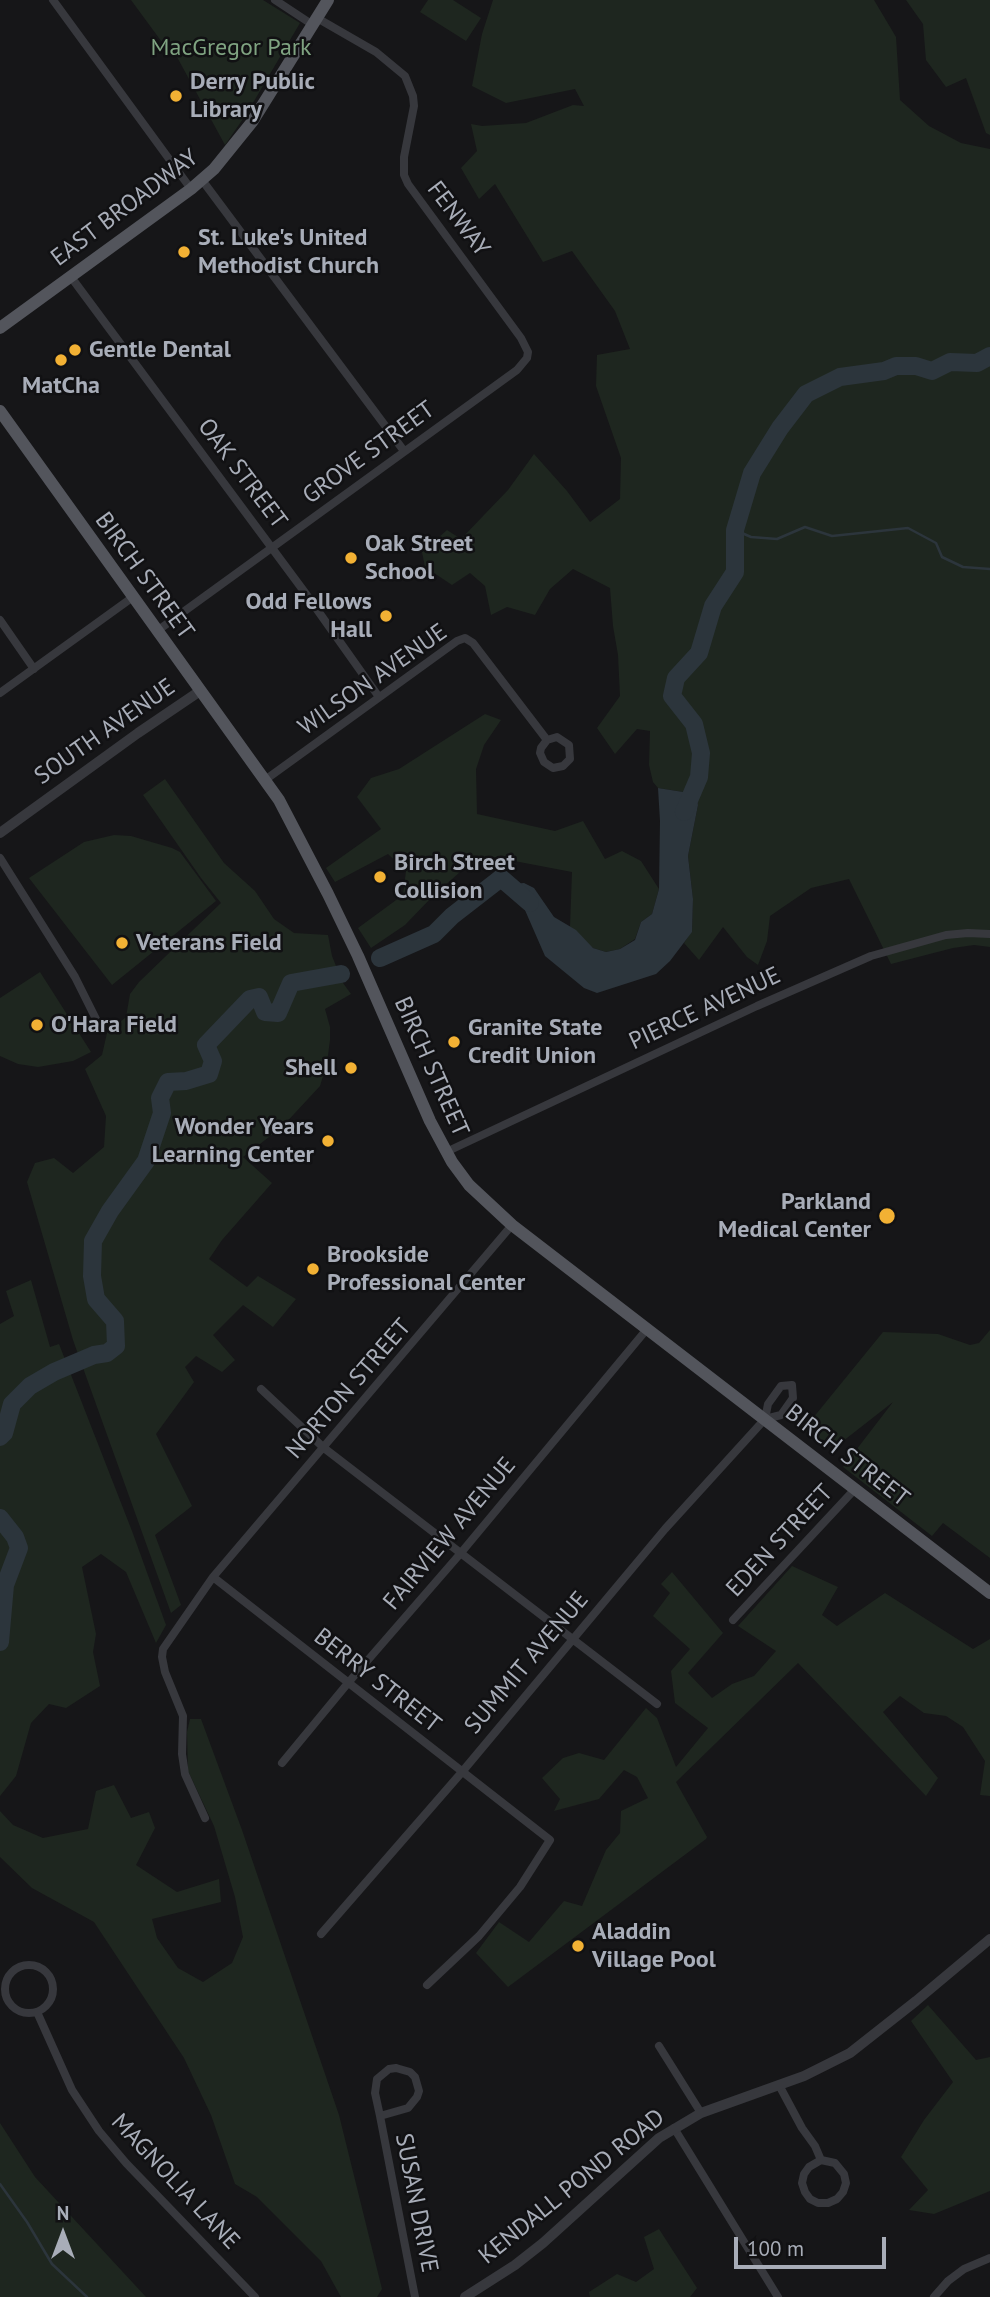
<!DOCTYPE html>
<style>
body{margin:0}
#map{position:relative;width:990px;height:2297px;overflow:hidden;background:#161618;font-family:"PT Sans",sans-serif}
canvas{display:block}
.north{position:absolute;left:28px;top:2199px;width:70px;height:70px;-webkit-text-stroke:5px #111113;paint-order:stroke;rotate:0deg;font-size:19px;font-weight:700;line-height:28px;text-align:center;color:#a8adb8}
.north::after{content:'';display:block;margin:auto;width:24px;height:32px;background:#a8adb8;clip-path:polygon(50% 0,100% 100%,50% 72%,0 100%)}
.scale{position:absolute;left:734px;top:2237px;width:152px;height:32px;box-sizing:border-box;border:4px solid #a8adb8;border-top:0;padding-left:9px;font-size:21px;line-height:24px;white-space:nowrap;color:#a8adb8;-webkit-text-stroke:5px #111113;paint-order:stroke}
</style>
<div id="map">
<canvas width="990" height="2297"></canvas>
<div class="north">N</div>
<div class="scale">100 m</div>
</div>
<script>
const ctx = document.querySelector('canvas').getContext('2d');
ctx.lineJoin = 'round';
function paint(path, color) {
  ctx.fillStyle = color;
  ctx.fill(path, 'evenodd');
}
function toPath(rows) {
  const path = new Path2D();
  for (const r of rows) {
    if (r.length === 3) {
      path.moveTo(r[0] + r[2], r[1]);
      path.arc(r[0], r[1], r[2], 0, 2 * Math.PI);
      continue;
    }
    path.moveTo(r[0], r[1]);
    for (let i = 2; i < r.length; i += 2) path.lineTo(r[i], r[i + 1]);
  }
  return path;
}
function trace(path, color, width, dash) {
  ctx.strokeStyle = color;
  ctx.lineWidth = width;
  ctx.lineCap = dash ? 'butt' : 'round';
  ctx.setLineDash(dash || []);
  ctx.stroke(path);
}
function label(font, color, halo, rows, align = 'center') {
  ctx.font = font + ' "PT Sans",sans-serif';
  ctx.lineWidth = 5;
  ctx.setLineDash([]);
  ctx.textBaseline = 'middle';
  ctx.strokeStyle = halo;
  ctx.fillStyle = color;
  for (const [text, x, y, turn = 0] of rows) {
    ctx.save();
    ctx.translate(x, y);
    ctx.rotate((+turn || 0) * Math.PI / 180);
    ctx.textAlign = isNaN(turn) ? turn : align;
    if (halo) ctx.strokeText(text, 0, 0);
    ctx.fillText(text, 0, 0);
    ctx.restore();
  }
}
paint(toPath([
 [131,0,263,0,300,23,247,113,225,145,177,57,184,53,180,44,167,49],
 [428,0,453,0,481,18,466,41,420,12],
 [493,0,874,0,896,37,900,100,929,126,961,143,990,149,990,947,974,945,953,948,891,964,849,879,811,888,770,916,767,941,758,965,747,957,723,927,699,960,684,943,692,931,693,899,688,856,698,805,696,794,658,788,653,782,649,765,650,731,637,729,615,754,597,728,620,696,618,655,613,626,610,588,573,569,550,589,535,615,507,607,491,615,485,586,470,573,452,585,425,567,422,552,447,530,461,539,508,490,534,454,567,491,590,522,620,499,621,458,596,386,597,355,630,349,615,311,572,251,543,262,495,184,479,199,461,168,477,151,471,124,482,126,526,123,573,105,584,106,575,89,506,103,472,86,482,34],
 [906,0,990,0,990,135,986,133,966,78,946,87,926,60,923,24],
 [485,714,501,720,484,745,476,769,477,814,555,831,583,821,605,859,622,851,641,861,659,889,652,914,641,922,635,939,620,949,606,952,593,948,570,927,572,872,488,856,460,872,431,898,405,925,371,948,358,928,403,895,406,871,388,854,335,882,326,868,381,829,357,797,371,778,399,769],
 [165,779,224,863,255,891,274,919,294,933,328,935,332,956,343,983,351,994,325,1009,330,1027,330,1040,327,1063,320,1086,282,1127,243,1157,272,1183,222,1240,209,1259,247,1287,258,1276,296,1299,273,1327,243,1305,213,1335,235,1360,222,1372,196,1356,185,1367,194,1382,156,1434,192,1506,155,1535,181,1605,171,1613,73,1340,27,1182,35,1163,54,1158,73,1173,104,1147,106,1116,85,1069,102,1055,107,1033,126,1017,130,994,139,982,221,903,201,878,143,795],
 [114,835,131,836,172,848,180,852,216,901,112,985,29,878,84,842],
 [40,972,91,1052,73,1061,38,1067,18,1064,0,1056,0,998],
 [31,1280,50,1347,59,1344,132,1531,166,1625,156,1643,126,1572,101,1554,82,1567,96,1634,93,1652,100,1686,66,1708,49,1704,31,1723,16,1776,0,1796,0,1324,14,1316,6,1291],
 [990,1330,990,1558,943,1523,932,1536,843,1467,893,1402,838,1445,815,1440,804,1429,883,1332,938,1334,970,1345,979,1343],
 [792,1566,838,1587,822,1615,837,1626,885,1593,973,1649,990,1639,990,1796,980,1795,985,1761,963,1727,946,1716,924,1713,900,1696,883,1712,938,1778,926,1796,798,1663,676,1782,707,1837,706,1839,508,1987,476,1953,499,1922,529,1942,564,1901,582,1906,606,1850,620,1833,621,1811,648,1798,637,1777,624,1770,599,1799,554,1811,560,1799,542,1778,563,1758,579,1753,604,1760,646,1708,657,1718,676,1767,708,1728,675,1703,671,1671,690,1649,653,1616,670,1593,661,1584,672,1572,723,1633,688,1673,712,1698,732,1684,754,1676,776,1651,738,1626],
 [190,1719,201,1719,242,1830,339,2115,382,2289,377,2297,341,2297,321,2261,257,2197,235,2184,211,2115,184,2058,94,1922,32,1888,0,1857,0,1811,13,1825,43,1838,88,1829,96,1791,114,1785,131,1818,149,1812,155,1828,136,1865,177,1892,219,1879,221,1902,152,1919,157,1938,178,1968,203,1982,232,1963,243,1937,235,1897,214,1826,188,1771,187,1732],
 [928,2005,976,2060,990,2057,990,2191,934,2214,909,2210,928,2190,901,2157,924,2120,953,2082,911,2021],
 [0,2123,35,2177,146,2297,0,2297],
 [659,2229,697,2288,690,2297,590,2297,589,2292,617,2274,636,2282,654,2269,644,2237]
]), '#1e261f');
paint(toPath([
 [658,788,696,794,698,805,688,856,693,899,692,932,670,961,656,974,597,993,584,988,545,956,521,901,510,890,514,884,524,883,534,888,554,917,576,930,593,948,606,952,620,949,635,940,641,922,652,914,659,889,660,821]
]), '#2c353c');
trace(toPath([
 [735,530,751,537,777,539,805,527,832,536,908,528,936,543,942,557,963,567,990,569],
 [0,2184,27,2222,52,2264,87,2297]
]), '#2c353c', 2.5);
trace(toPath([
 [684,812,699,777,701,753,694,724,672,696,676,678,699,653,713,606,735,572,735,530,752,473,780,428,806,394,840,377,884,371,896,366,916,366,932,371,950,362,977,363,990,356],
 [380,958,434,934,452,916,501,878,530,903],
 [0,1437,4,1433,12,1404,30,1386,54,1372,94,1355,107,1353,116,1346,115,1321,96,1299,92,1276,93,1241,110,1211,146,1161,162,1113,160,1098,168,1082,186,1081,209,1074,213,1061,206,1045,250,999,259,997,265,1012,278,1013,291,983,341,974],
 [0,1518,15,1537,19,1548,5,1585,0,1642]
]), '#2c353c', 18);
trace(toPath([
 [53,0,191,189],
 [275,0,313,25],
 [202,180,404,451],
 [71,277,306,594,379,697],
 [0,620,34,669],
 [157,631,517,370,527,358,528,352,521,338,408,184,404,175,404,157,414,106,413,96,405,76,376,52,317,18],
 [0,693,133,597],
 [265,780,457,641,465,638,473,643,547,740,541,748,540,753,544,762,553,768,563,766,570,759,569,745,557,737,547,740],
 [0,858,75,977,101,1029],
 [446,1152,757,1006,871,956,946,935,968,933,990,934],
 [792,1385,793,1398,781,1415,765,1419,768,1404,781,1386,792,1385],
 [261,1389,324,1448,657,1704],
 [213,1577,550,1840,520,1887,479,1936,427,1985],
 [733,1620,855,1489],
 [282,1763,348,1683,460,1554,647,1329],
 [205,1818,185,1774,182,1754,183,1716,165,1672,162,1657,163,1649,213,1577,512,1225],
 [321,1934,462,1772,665,1529,765,1419],
 [29,1989,24],
 [37,2012,72,2090,99,2131,126,2163,255,2297],
 [659,2046,701,2113],
 [396,2068,410,2072,415,2077,419,2091,417,2097,408,2108,380,2116,375,2093,377,2079,389,2069,396,2068],
 [779,2085,802,2128,815,2146,821,2160,835,2163,844,2174,846,2183,843,2192,837,2199,828,2203,818,2203,810,2199,805,2192,802,2183,804,2174,809,2167,821,2160],
 [380,2116,415,2297],
 [674,2128,778,2297],
 [934,2297,948,2281,964,2269,990,2258]
]), '#37383d', 8);
trace(toPath([
 [0,833,138,733,200,691],
 [465,2297,515,2265,543,2243,659,2138,701,2113,804,2076,850,2053,916,2001,990,1939]
]), '#37383d', 10);
trace(toPath([
 [0,328,191,189,214,169,252,122,328,0],
 [0,411,279,800,328,894,358,956,430,1121,452,1162,469,1185,512,1225,990,1593]
]), '#53555c', 12);
for (const [x, y, r, color] of [
 [176,96,7,"#f2b134"],
 [184,252,7,"#f2b134"],
 [75,350,7,"#f2b134"],
 [61,360,7,"#f2b134"],
 [351,558,7,"#f2b134"],
 [386,616,7,"#f2b134"],
 [380,877,7,"#f2b134"],
 [122,943,7,"#f2b134"],
 [37,1025,7,"#f2b134"],
 [454,1042,7,"#f2b134"],
 [351,1068,7,"#f2b134"],
 [328,1141,7,"#f2b134"],
 [887,1216,9,"#f2b134"],
 [313,1269,7,"#f2b134"],
 [578,1946,7,"#f2b134"]
]) {
  const dot = new Path2D();
  dot.arc(x, y, r, 0, 2 * Math.PI);
  ctx.fillStyle = color;
  ctx.fill(dot);
  trace(dot, '#111113', 2.5);
}
label('24px', '#7fa381', '#111113', [
 ["MacGregor Park",231,48]
]);
label('bold 24px', '#a8adb8', '#111113', [
 ["Derry Public",190,82],
 ["Library",190,110],
 ["St. Luke's United",198,238],
 ["Methodist Church",198,266],
 ["Gentle Dental",89,350],
 ["MatCha",61,386,"center"],
 ["Oak Street",365,544],
 ["School",365,572],
 ["Odd Fellows",372,602,"right"],
 ["Hall",372,630,"right"],
 ["Birch Street",394,863],
 ["Collision",394,891],
 ["Veterans Field",136,943],
 ["O'Hara Field",51,1025],
 ["Granite State",468,1028],
 ["Credit Union",468,1056],
 ["Shell",337,1068,"right"],
 ["Wonder Years",314,1127,"right"],
 ["Learning Center",314,1155,"right"],
 ["Parkland",871,1202,"right"],
 ["Medical Center",871,1230,"right"],
 ["Brookside",327,1255],
 ["Professional Center",327,1283],
 ["Aladdin",592,1932],
 ["Village Pool",592,1960]
], 'left');
label('24px', '#a8adb8', '#111113', [
 ["EAST BROADWAY",125,208,-37],
 ["FENWAY",458,219,53],
 ["GROVE STREET",369,453,-36],
 ["OAK STREET",242,474,53],
 ["BIRCH STREET",144,576,54],
 ["WILSON AVENUE",373,680,-35],
 ["SOUTH AVENUE",105,732,-35],
 ["PIERCE AVENUE",705,1009,-25],
 ["BIRCH STREET",431,1067,66],
 ["NORTON STREET",349,1389,-49],
 ["BIRCH STREET",847,1456,38],
 ["FAIRVIEW AVENUE",450,1534,-50],
 ["EDEN STREET",780,1541,-47],
 ["SUMMIT AVENUE",527,1663,-50],
 ["BERRY STREET",377,1681,38],
 ["MAGNOLIA LANE",175,2182,47],
 ["KENDALL POND ROAD",572,2187,-39],
 ["SUSAN DRIVE",416,2203,79]
]);
</script>
